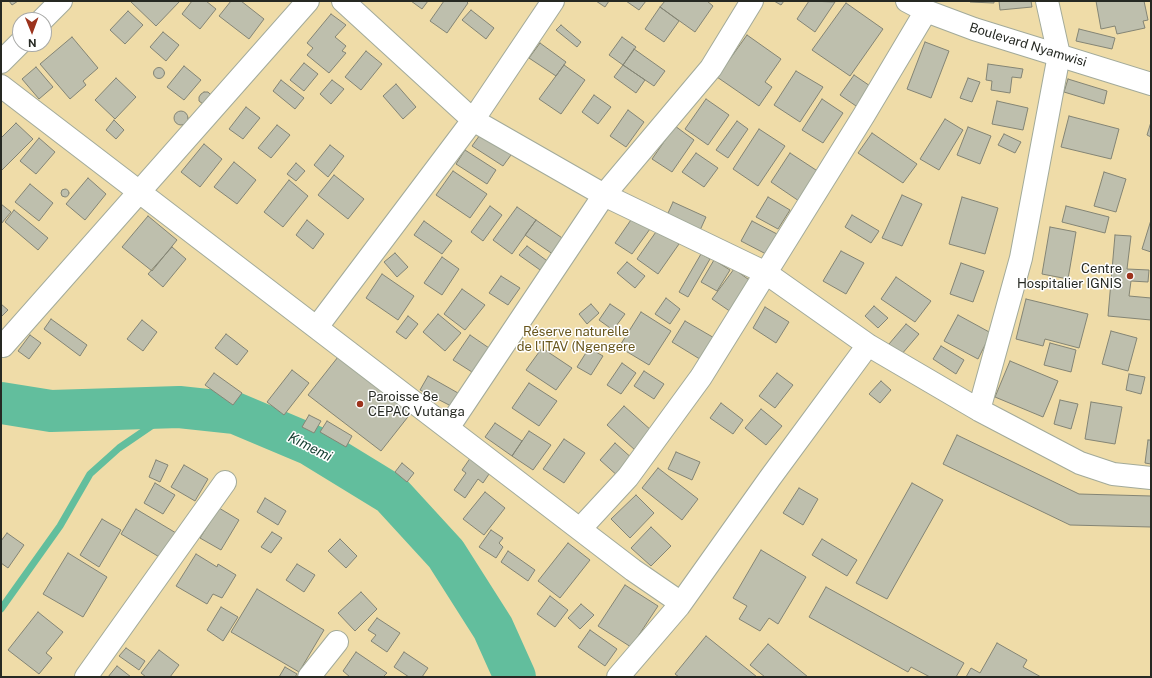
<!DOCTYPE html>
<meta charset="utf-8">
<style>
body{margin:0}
#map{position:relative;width:1152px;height:678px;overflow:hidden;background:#f3fceb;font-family:"Public Sans",sans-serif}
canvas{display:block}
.frame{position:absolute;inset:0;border:2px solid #262923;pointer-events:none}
.north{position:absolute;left:12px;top:12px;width:40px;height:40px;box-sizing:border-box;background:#fff;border:1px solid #a8a9a7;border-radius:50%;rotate:179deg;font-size:11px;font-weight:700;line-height:16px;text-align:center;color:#262923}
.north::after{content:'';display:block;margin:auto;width:14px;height:18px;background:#9c331d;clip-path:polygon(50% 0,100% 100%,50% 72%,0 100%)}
</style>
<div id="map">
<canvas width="1152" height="678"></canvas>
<div class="frame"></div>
<div class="north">N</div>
</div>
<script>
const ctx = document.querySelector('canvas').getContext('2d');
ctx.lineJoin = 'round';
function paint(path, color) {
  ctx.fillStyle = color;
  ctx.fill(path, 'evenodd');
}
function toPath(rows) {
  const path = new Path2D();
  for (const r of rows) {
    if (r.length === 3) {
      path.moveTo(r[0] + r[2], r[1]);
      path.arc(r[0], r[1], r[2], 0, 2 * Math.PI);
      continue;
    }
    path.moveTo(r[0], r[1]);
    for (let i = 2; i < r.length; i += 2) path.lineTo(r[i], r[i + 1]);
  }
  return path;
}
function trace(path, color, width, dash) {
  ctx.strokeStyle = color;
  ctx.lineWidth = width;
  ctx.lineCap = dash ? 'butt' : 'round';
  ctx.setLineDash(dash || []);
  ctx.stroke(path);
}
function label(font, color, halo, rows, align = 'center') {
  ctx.font = font + ' "Public Sans",sans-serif';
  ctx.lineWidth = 3;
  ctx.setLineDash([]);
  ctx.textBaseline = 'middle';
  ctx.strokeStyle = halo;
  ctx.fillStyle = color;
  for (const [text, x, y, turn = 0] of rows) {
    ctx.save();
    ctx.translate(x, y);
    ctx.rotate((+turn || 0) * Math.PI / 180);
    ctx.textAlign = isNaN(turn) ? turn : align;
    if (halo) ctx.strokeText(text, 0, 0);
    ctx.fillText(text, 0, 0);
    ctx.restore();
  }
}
paint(toPath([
 [1,1,1151,1,1151,677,1,677],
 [20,20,44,20,44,44,20,44]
]), '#efdca8');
trace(toPath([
 [1,609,60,526,90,474,119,448,179,407]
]), '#62be9d', 7);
trace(toPath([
 [1,403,51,411,179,407,235,413,311,445,391,494,446,554,493,628,515,677]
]), '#62be9d', 42);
const building = toPath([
 [9,1,18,1,12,5,9,1],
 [130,1,180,1,156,26,130,1],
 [192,1,206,1,216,9,200,29,182,14,192,1],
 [231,1,241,1,264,19,249,39,219,16,231,1],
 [411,1,428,1,422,9,411,1],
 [444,1,466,1,468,3,447,33,430,21,444,1],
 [596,1,609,1,605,7,596,1],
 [626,1,646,1,639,10,626,1],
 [665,1,707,1,713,6,695,32,660,7,665,1],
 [774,1,784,1,781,5,774,1],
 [809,1,835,2,815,32,797,19,809,1],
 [970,1,994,1,994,3,970,2,970,1],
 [999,1,1031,1,1032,7,1000,10,999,1],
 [1096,1,1144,1,1148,20,1143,21,1145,28,1117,34,1115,26,1101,29,1096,1],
 [846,3,883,29,850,76,812,50,846,3],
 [660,7,679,21,664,42,645,29,660,7],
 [471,10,494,28,486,39,462,20,471,10],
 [128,11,143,25,125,44,110,30,128,11],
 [331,14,346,25,335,37,346,46,342,51,346,53,329,73,307,55,313,48,307,43,331,14],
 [561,25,581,42,577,47,556,30,561,25],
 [1079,29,1115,38,1112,49,1076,41,1079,29],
 [163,32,179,45,166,61,150,47,163,32],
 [747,35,781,59,765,82,772,87,759,106,717,77,747,35],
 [72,37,98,68,83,81,86,85,70,99,40,64,72,37],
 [622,37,636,47,623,65,609,55,622,37],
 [925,42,949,51,931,98,907,89,925,42],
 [540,43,566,62,556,76,529,58,540,43],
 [634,49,665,71,654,86,623,65,634,49],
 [366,51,382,64,361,90,345,77,366,51],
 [304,63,318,74,304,91,290,80,304,63],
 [988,64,1023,69,1021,78,1012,77,1010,93,991,90,992,81,986,80,988,64],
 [564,65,585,80,561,114,539,99,564,65],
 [623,65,645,80,636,93,614,77,623,65],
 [184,66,201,80,184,100,167,87,184,66],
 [36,67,53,87,39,99,22,79,36,67],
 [159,73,5.5],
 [796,71,823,87,800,122,774,105,796,71],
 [854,75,873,88,859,108,840,95,854,75],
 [116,78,136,97,115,119,95,100,116,78],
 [968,78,980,82,972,102,960,98,968,78],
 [1068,79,1107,91,1104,104,1064,92,1068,79],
 [281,80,304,98,295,109,273,91,281,80],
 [332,80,344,89,331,104,320,94,332,80],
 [396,84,416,107,403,119,383,96,396,84],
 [204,92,208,92,211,95,203,104,199,101,199,97,201,94,204,92],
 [594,95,611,107,598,124,582,112,594,95],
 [706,99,729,115,708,145,685,129,706,99],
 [822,99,843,113,823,143,802,130,822,99],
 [997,101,1028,108,1023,130,992,124,997,101],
 [246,107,260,118,243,139,229,129,246,107],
 [628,110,644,122,626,147,610,136,628,110],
 [181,118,7],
 [1069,116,1119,129,1111,159,1061,147,1069,116],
 [945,119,963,130,939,170,920,159,945,119],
 [114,120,124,130,116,139,106,130,114,120],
 [737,121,748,129,728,158,716,150,737,121],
 [1151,122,1151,137,1147,135,1151,122],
 [16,123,33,139,1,171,1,138,16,123],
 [277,125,290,135,271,158,258,148,277,125],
 [675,126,694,140,672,172,652,159,675,126],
 [968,127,991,136,980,164,957,155,968,127],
 [485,128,516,148,503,166,472,146,485,128],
 [759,129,785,146,758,186,733,169,759,129],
 [872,133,917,164,903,183,858,153,872,133],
 [1004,134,1021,142,1015,153,998,145,1004,134],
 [39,138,55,152,36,174,20,161,39,138],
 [204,144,222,159,200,187,181,172,204,144],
 [330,145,344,156,328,177,314,165,330,145],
 [465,150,496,170,487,184,456,164,465,150],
 [696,153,718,168,704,187,682,172,696,153],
 [790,153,819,172,799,201,771,182,790,153],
 [234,162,256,180,237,204,214,187,234,162],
 [296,163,305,171,296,181,287,174,296,163],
 [453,171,487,194,470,218,436,195,453,171],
 [1104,172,1126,179,1116,212,1094,206,1104,172],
 [334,175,364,199,348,219,318,195,334,175],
 [88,178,106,194,85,220,66,204,88,178],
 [289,180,308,196,283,227,264,212,289,180],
 [30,184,53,203,39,221,15,202,30,184],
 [65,193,4],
 [902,195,922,204,902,246,882,238,902,195],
 [768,197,790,210,778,229,756,217,768,197],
 [962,197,998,208,985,254,949,244,962,197],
 [673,202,706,217,697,237,664,222,673,202],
 [1,204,11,212,1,224,1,204],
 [490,206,502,215,483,241,471,232,490,206],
 [1066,206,1109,217,1105,233,1062,222,1066,206],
 [517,207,536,220,512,254,493,240,517,207],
 [14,210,48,238,38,250,5,222,14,210],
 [852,215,879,231,871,243,845,227,852,215],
 [148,216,177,240,152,271,122,247,148,216],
 [633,217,650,229,632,254,615,243,633,217],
 [307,220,324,234,313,249,296,235,307,220],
 [536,220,568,242,557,257,525,235,536,220],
 [1151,220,1151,252,1142,249,1151,220],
 [424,221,452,241,442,254,414,235,424,221],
 [752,221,777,234,766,254,741,241,752,221],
 [1050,227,1076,232,1068,279,1042,274,1050,227],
 [658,229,679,244,658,274,637,259,658,229],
 [1115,235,1131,236,1127,269,1149,270,1148,282,1131,281,1129,296,1151,298,1151,320,1108,316,1115,235],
 [527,246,550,263,543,272,519,255,527,246],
 [172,247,186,259,163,287,148,274,172,247],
 [841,251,864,263,846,294,823,281,841,251],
 [395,253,408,267,397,277,384,262,395,253],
 [701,254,710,259,688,297,679,292,701,254],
 [442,257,459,269,442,295,424,283,442,257],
 [714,260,730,270,717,291,701,282,714,260],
 [627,262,645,276,635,288,617,273,627,262],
 [961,263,984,271,973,302,950,294,961,263],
 [734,269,752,282,731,312,712,299,734,269],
 [382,274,414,296,398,320,366,298,382,274],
 [501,276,520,288,508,305,489,293,501,276],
 [896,277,931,301,915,322,881,299,896,277],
 [462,289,485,305,465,330,444,314,462,289],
 [666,298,680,309,670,324,655,314,666,298],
 [1026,299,1088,314,1079,348,1045,339,1043,346,1016,339,1026,299],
 [1,304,8,310,1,317,1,304],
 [591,304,599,313,587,324,579,314,591,304],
 [610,304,625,314,613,330,599,320,610,304],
 [874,306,888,318,878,328,865,316,874,306],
 [765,307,789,322,776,343,753,328,765,307],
 [641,312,671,331,649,365,619,347,641,312],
 [438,314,461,333,445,351,423,332,438,314],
 [958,315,991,333,978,359,944,341,958,315],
 [408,316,418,324,406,339,396,332,408,316],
 [51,319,87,345,80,356,44,329,51,319],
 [142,320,157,332,143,351,127,339,142,320],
 [685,321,716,339,703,361,672,342,685,321],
 [906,324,919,334,901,355,889,344,906,324],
 [1111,331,1137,338,1128,371,1102,364,1111,331],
 [226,334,248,351,237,365,215,348,226,334],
 [30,335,41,343,29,359,18,351,30,335],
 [470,335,489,348,472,372,453,360,470,335],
 [1050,343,1076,350,1071,372,1044,365,1050,343],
 [941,346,964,360,956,374,933,359,941,346],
 [542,348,572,368,556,390,526,370,542,348],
 [589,348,603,356,591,375,577,367,589,348],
 [338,357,411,413,381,451,308,395,338,357],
 [1010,361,1058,381,1043,417,995,397,1010,361],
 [622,363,636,373,621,394,607,385,622,363],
 [292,370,309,383,284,415,267,402,292,370],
 [644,371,664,384,654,399,634,386,644,371],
 [214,373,242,393,233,405,205,385,214,373],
 [777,373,793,385,775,408,759,396,777,373],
 [1129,374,1145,377,1141,394,1126,390,1129,374],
 [428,376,458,393,451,406,420,390,428,376],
 [881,381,891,390,880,403,869,394,881,381],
 [529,383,557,401,539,426,512,408,529,383],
 [1060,400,1078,404,1071,429,1054,424,1060,400],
 [1091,402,1122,407,1115,444,1085,439,1091,402],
 [721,403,743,420,733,434,710,418,721,403],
 [624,406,652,431,635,450,607,425,624,406],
 [761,409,782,426,766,445,745,428,761,409],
 [309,415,321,421,314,433,302,427,309,415],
 [327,421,352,436,346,447,320,432,327,421],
 [495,423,522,441,512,456,485,437,495,423],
 [529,431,551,445,533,470,512,456,529,431],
 [957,435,1079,494,1151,496,1151,527,1070,525,943,464,957,435],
 [564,439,585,453,564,483,543,469,564,439],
 [1148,440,1151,440,1151,464,1145,463,1148,440],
 [615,443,634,460,619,477,600,460,615,443],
 [676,452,700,462,692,480,668,469,676,452],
 [471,457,491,471,483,483,478,479,465,498,454,490,466,473,462,470,471,457],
 [156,460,168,465,160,482,149,477,156,460],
 [402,463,414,473,407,482,395,472,402,463],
 [184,465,208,479,195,501,171,487,184,465],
 [658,468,698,499,682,520,642,488,658,468],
 [155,483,175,495,163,514,144,503,155,483],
 [912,483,943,500,887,599,856,583,912,483],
 [799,488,818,499,803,525,783,513,799,488],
 [485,492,505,508,484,535,463,519,485,492],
 [636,495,654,513,630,538,611,519,636,495],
 [265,498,286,511,278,525,257,512,265,498],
 [219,508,239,520,221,550,200,538,219,508],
 [136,509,176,533,161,558,121,534,136,509],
 [102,519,121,530,99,567,80,555,102,519],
 [651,527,671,546,651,566,631,548,651,527],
 [491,530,503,538,499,543,503,547,496,558,479,547,491,530],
 [272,532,282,538,271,553,261,547,272,532],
 [7,533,24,545,8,568,1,563,1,541,7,533],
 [340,539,357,556,346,568,328,551,340,539],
 [822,539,857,560,847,576,812,555,822,539],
 [568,543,590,560,560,598,538,581,568,543],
 [761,550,806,577,778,624,769,618,760,631,739,619,747,606,733,598,761,550],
 [508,551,535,570,528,581,501,562,508,551],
 [68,553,107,577,83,617,43,594,68,553],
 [196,554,217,567,218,564,236,575,222,598,213,594,207,604,176,586,196,554],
 [297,564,315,575,304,592,286,580,297,564],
 [625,585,658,606,631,647,598,626,625,585],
 [826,587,964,663,956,677,930,677,911,667,908,672,809,617,826,587],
 [257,589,324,630,299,672,231,632,257,589],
 [361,592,377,609,355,631,338,613,361,592],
 [550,596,568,610,555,627,537,614,550,596],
 [581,604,594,615,580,629,568,618,581,604],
 [221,607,238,617,223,641,207,630,221,607],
 [38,612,63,632,46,653,52,658,39,674,8,650,38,612],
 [377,618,400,633,387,652,371,641,376,635,368,630,377,618],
 [590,630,617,649,605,666,578,647,590,630],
 [706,636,757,677,679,677,675,674,706,636],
 [997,643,1027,660,1023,667,1041,677,966,677,971,668,980,673,997,643],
 [768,644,808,677,765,677,750,665,768,644],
 [126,648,145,661,139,670,119,656,126,648],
 [159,650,179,665,170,677,146,677,141,673,159,650],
 [356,652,387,673,383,677,350,677,343,671,356,652],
 [404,652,428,668,422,677,409,677,394,667,404,652],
 [117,666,131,677,108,677,117,666],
 [285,667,297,674,295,677,279,677,285,667]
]);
paint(building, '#bebfad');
trace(building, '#848575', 1);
const minor = toPath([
 [343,1,473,120,604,195,766,273,868,345,979,410,1080,463,1113,474,1151,478],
 [42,20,61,1],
 [1,62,20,43],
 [1,86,633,570,681,603],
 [317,327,473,120,553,1],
 [3,346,308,1],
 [979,410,1021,258,1059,55,1047,1],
 [448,428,604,195,711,68,752,1],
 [580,529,628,477,701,377,864,115,926,11],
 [86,677,225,482],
 [309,677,337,642],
 [618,677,679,606,770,478,868,345]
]);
const secondary = toPath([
 [907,1,926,11,974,29,1151,84]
]);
trace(minor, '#a2aa9a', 24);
trace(secondary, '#a2aa9a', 24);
trace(minor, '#fff', 22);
trace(secondary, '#fff', 22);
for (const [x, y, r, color] of [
 [1130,276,4,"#9c331d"],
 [360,404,4,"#9c331d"]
]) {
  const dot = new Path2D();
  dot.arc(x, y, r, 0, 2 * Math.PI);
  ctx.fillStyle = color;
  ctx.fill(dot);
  trace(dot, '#fff', 1.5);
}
label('13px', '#262923', '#fff', [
 ["Boulevard Nyamwisi",1028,45,17]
]);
label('13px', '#262923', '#fff', [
 ["Centre",1122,269],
 ["Hospitalier IGNIS",1122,284],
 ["Paroisse 8e",368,397,"left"],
 ["CEPAC Vutanga",368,412,"left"]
], 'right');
label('13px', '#68561c', '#fff', [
 ["Réserve naturelle",576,332],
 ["de l'ITAV (Ngengere",576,347]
]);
label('italic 14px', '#143d2f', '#fff', [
 ["Kimemi",310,447,27]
]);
</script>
